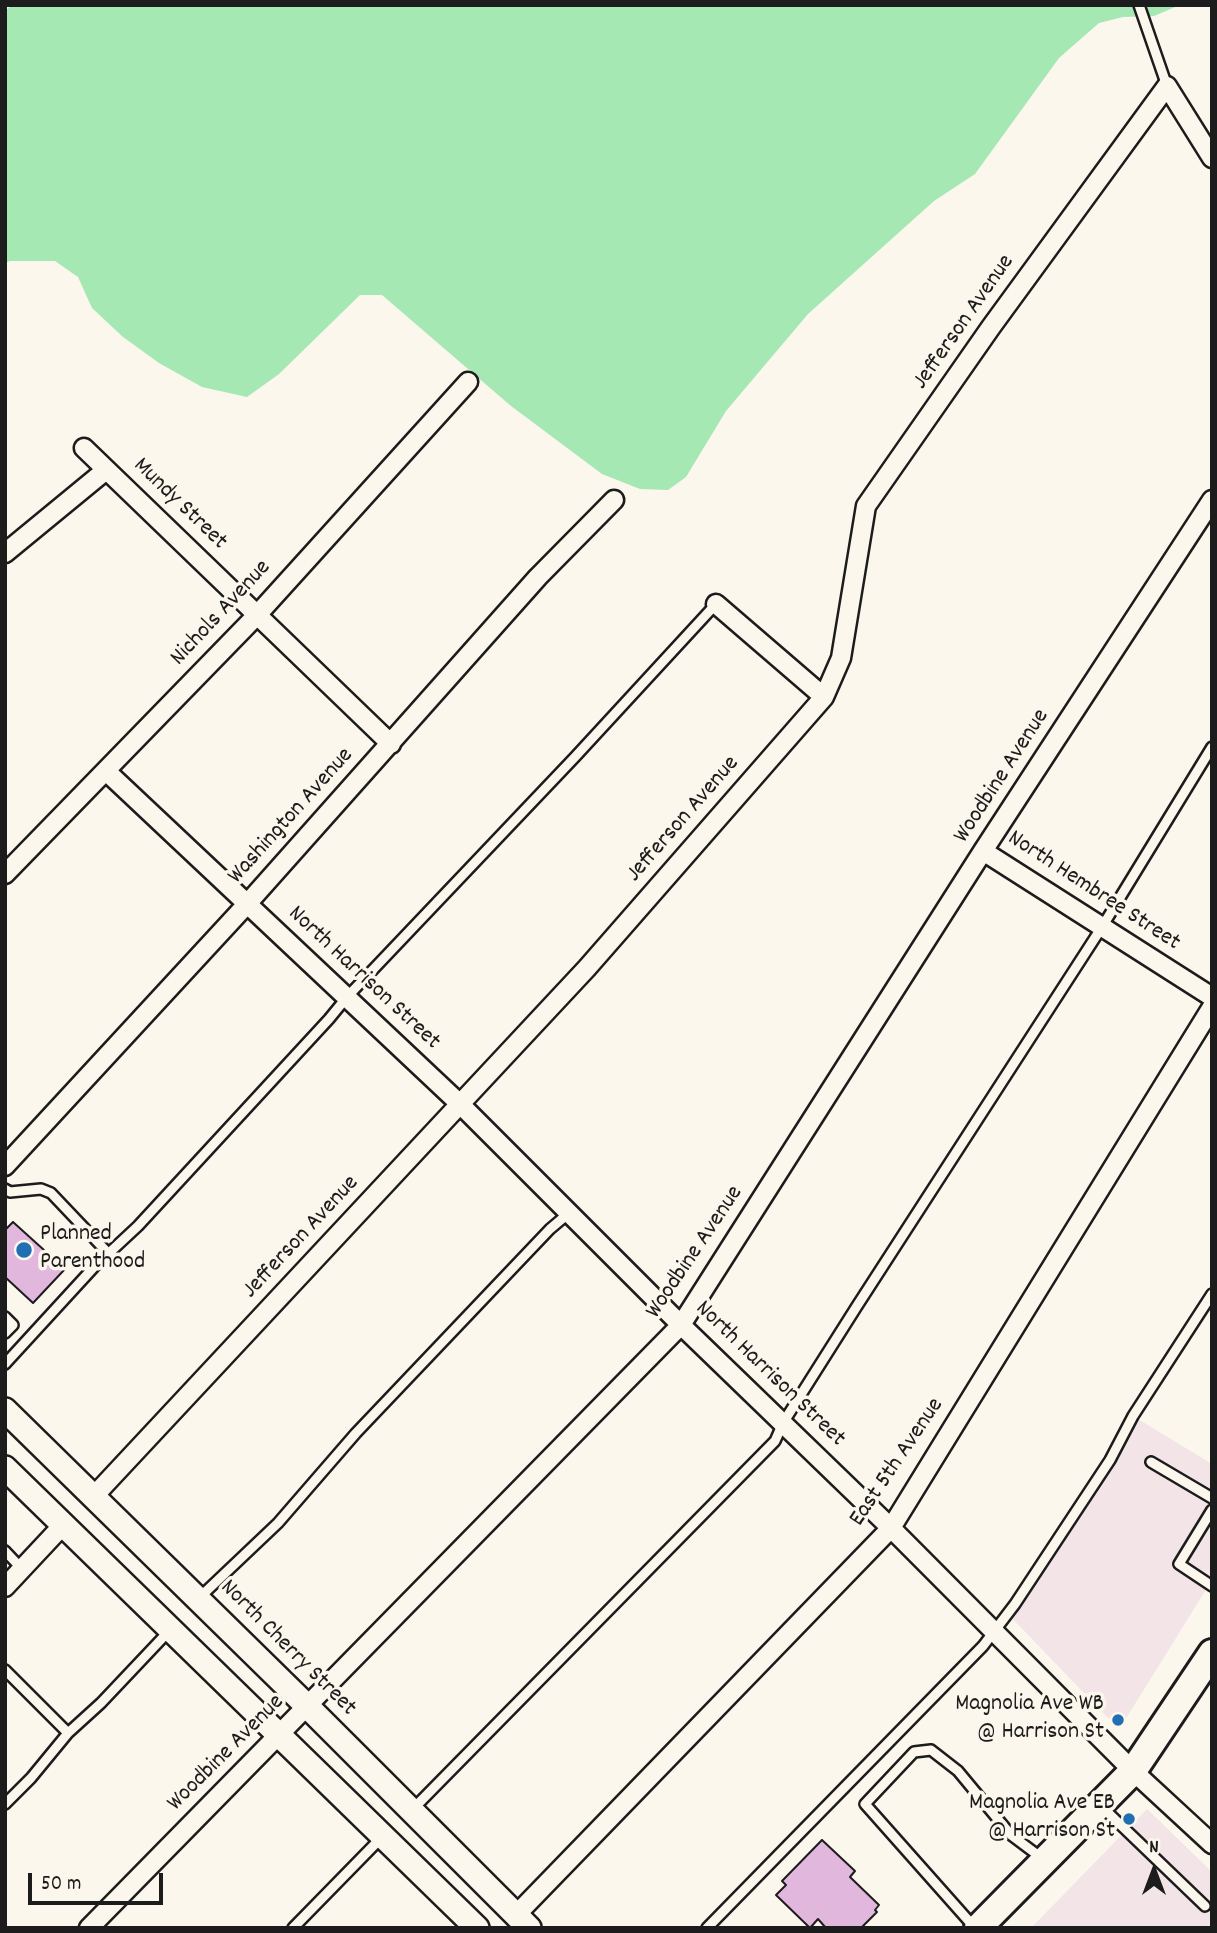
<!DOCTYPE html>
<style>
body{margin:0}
#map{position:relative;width:1217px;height:1933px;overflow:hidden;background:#fbf7ec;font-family:Dekko,sans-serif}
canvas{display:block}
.frame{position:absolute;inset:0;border:7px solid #1c1c1c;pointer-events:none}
.north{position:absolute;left:1119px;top:1835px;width:70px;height:70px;-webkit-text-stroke:5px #fbf7ec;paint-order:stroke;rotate:0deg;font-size:19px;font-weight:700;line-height:28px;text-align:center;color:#1c1c1c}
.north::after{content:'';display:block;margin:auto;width:24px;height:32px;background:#1c1c1c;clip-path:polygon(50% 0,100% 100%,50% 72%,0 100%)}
.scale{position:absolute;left:28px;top:1873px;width:135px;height:32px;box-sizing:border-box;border:4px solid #1c1c1c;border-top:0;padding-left:9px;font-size:21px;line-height:24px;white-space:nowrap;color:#1c1c1c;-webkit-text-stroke:5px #fbf7ec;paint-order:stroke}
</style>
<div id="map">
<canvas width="1217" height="1933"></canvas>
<div class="frame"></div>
<div class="north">N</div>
<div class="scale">50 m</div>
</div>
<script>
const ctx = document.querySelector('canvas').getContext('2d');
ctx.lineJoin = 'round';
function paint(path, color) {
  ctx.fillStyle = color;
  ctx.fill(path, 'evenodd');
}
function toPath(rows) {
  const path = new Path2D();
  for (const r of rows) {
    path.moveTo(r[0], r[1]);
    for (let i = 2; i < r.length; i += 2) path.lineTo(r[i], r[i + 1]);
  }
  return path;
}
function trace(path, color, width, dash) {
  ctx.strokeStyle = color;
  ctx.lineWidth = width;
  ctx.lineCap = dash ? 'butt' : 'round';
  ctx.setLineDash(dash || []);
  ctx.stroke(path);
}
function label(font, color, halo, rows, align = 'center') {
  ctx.font = font + ' Dekko,sans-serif';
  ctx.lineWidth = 7;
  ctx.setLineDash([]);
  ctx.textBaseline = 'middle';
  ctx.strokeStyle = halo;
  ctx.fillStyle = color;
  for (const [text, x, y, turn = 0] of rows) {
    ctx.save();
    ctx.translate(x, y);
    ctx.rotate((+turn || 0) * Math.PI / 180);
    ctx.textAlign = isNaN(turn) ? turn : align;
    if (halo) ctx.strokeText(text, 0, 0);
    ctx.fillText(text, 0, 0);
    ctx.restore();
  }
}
paint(toPath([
 [1133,1416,1212,1464,1212,1580,1125,1720,1118,1722,1107,1717,1008,1614],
 [1147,1809,1212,1872,1212,1928,1031,1928]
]), '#f3e4e8');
paint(toPath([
 [12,5,1180,5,1154,16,1123,17,1099,23,1059,58,975,174,934,201,808,314,726,411,686,477,668,490,640,489,602,474,511,406,382,295,360,295,279,374,247,397,202,387,159,363,123,337,92,308,78,277,55,261,10,261,5,263,5,11]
]), '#a5e8b3');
const building = toPath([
 [13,1222,65,1269,33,1303,5,1277,5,1230,13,1222],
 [822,1840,855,1871,850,1877,879,1905,875,1910,877,1912,861,1928,826,1928,818,1919,810,1928,776,1895,786,1885,782,1881,822,1840]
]);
paint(building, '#e1b7dd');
trace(building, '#1c1c1c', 2);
const lane = toPath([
 [1139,5,1167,86],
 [5,1189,10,1192,41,1189,51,1193,108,1253],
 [5,1317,13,1325,5,1333],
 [5,1364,94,1267,138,1226,329,1019,347,997,575,757,716,604],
 [1151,1462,1212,1498],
 [1212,1510,1179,1564,1212,1586],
 [5,1551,22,1569],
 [199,1598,278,1523,356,1433,550,1229,569,1213],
 [5,1670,68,1733],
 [5,1804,31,1778,68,1733,101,1703,170,1630],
 [1101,1806,1205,1906],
 [411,1811,775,1441,783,1423,857,1306,1102,927,1212,747],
 [293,1928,382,1837],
 [707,1928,983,1646,1015,1604,1110,1460,1133,1416,1212,1294],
 [975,1928,865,1804,914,1752,931,1750,958,1771,1011,1835,1043,1859]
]);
const street = toPath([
 [84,448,391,744],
 [5,553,106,470],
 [716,604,824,697],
 [106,771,460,1104,681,1325,891,1528,1133,1771,1212,1844],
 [983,851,1212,997],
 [5,874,257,615,468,382],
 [5,1166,247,904,538,577,614,500],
 [94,1496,587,968,824,697,841,658,866,506,991,327,1167,86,1212,158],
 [5,1587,63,1525],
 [516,1915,891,1528,1212,1007],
 [89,1928,681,1325,983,851,1212,500]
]);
const secondary = toPath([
 [5,1410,308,1707,529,1928],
 [5,1468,477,1928]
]);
const primary = toPath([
 [978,1928,1133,1771,1212,1653]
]);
trace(lane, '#1c1c1c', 14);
trace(street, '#1c1c1c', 23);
trace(secondary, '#1c1c1c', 28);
trace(primary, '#1c1c1c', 32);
trace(lane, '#fbf7ec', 9);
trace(street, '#fbf7ec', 18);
trace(secondary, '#fbf7ec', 23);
trace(primary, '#fbf7ec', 26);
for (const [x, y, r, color] of [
 [24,1250,9,"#1f6fb2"],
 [1118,1720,7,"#1f6fb2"],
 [1129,1819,7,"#1f6fb2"]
]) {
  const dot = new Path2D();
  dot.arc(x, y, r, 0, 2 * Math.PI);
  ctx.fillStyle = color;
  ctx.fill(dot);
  trace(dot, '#fbf7ec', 2.5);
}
label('24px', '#1c1c1c', '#fbf7ec', [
 ["Jefferson Avenue",965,323,-55],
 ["Mundy Street",179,505,44],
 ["Nichols Avenue",222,614,-47],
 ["Woodbine Avenue",1003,777,-57],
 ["Washington Avenue",292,817,-48],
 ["Jefferson Avenue",684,820,-49],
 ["North Hembree Street",1093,892,33],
 ["North Harrison Street",363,979,43],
 ["Jefferson Avenue",302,1238,-47],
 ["Woodbine Avenue",696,1253,-56],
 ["North Harrison Street",769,1375,44],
 ["East 5th Avenue",898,1463,-56],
 ["North Cherry Street",287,1649,45],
 ["Woodbine Avenue",227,1754,-45]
]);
label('24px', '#1c1c1c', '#fbf7ec', [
 ["Planned",40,1236,"left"],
 ["Parenthood",40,1264,"left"],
 ["Magnolia Ave WB",1104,1706],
 ["@ Harrison St",1104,1734],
 ["Magnolia Ave EB",1115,1805],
 ["@ Harrison St",1115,1833]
], 'right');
</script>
